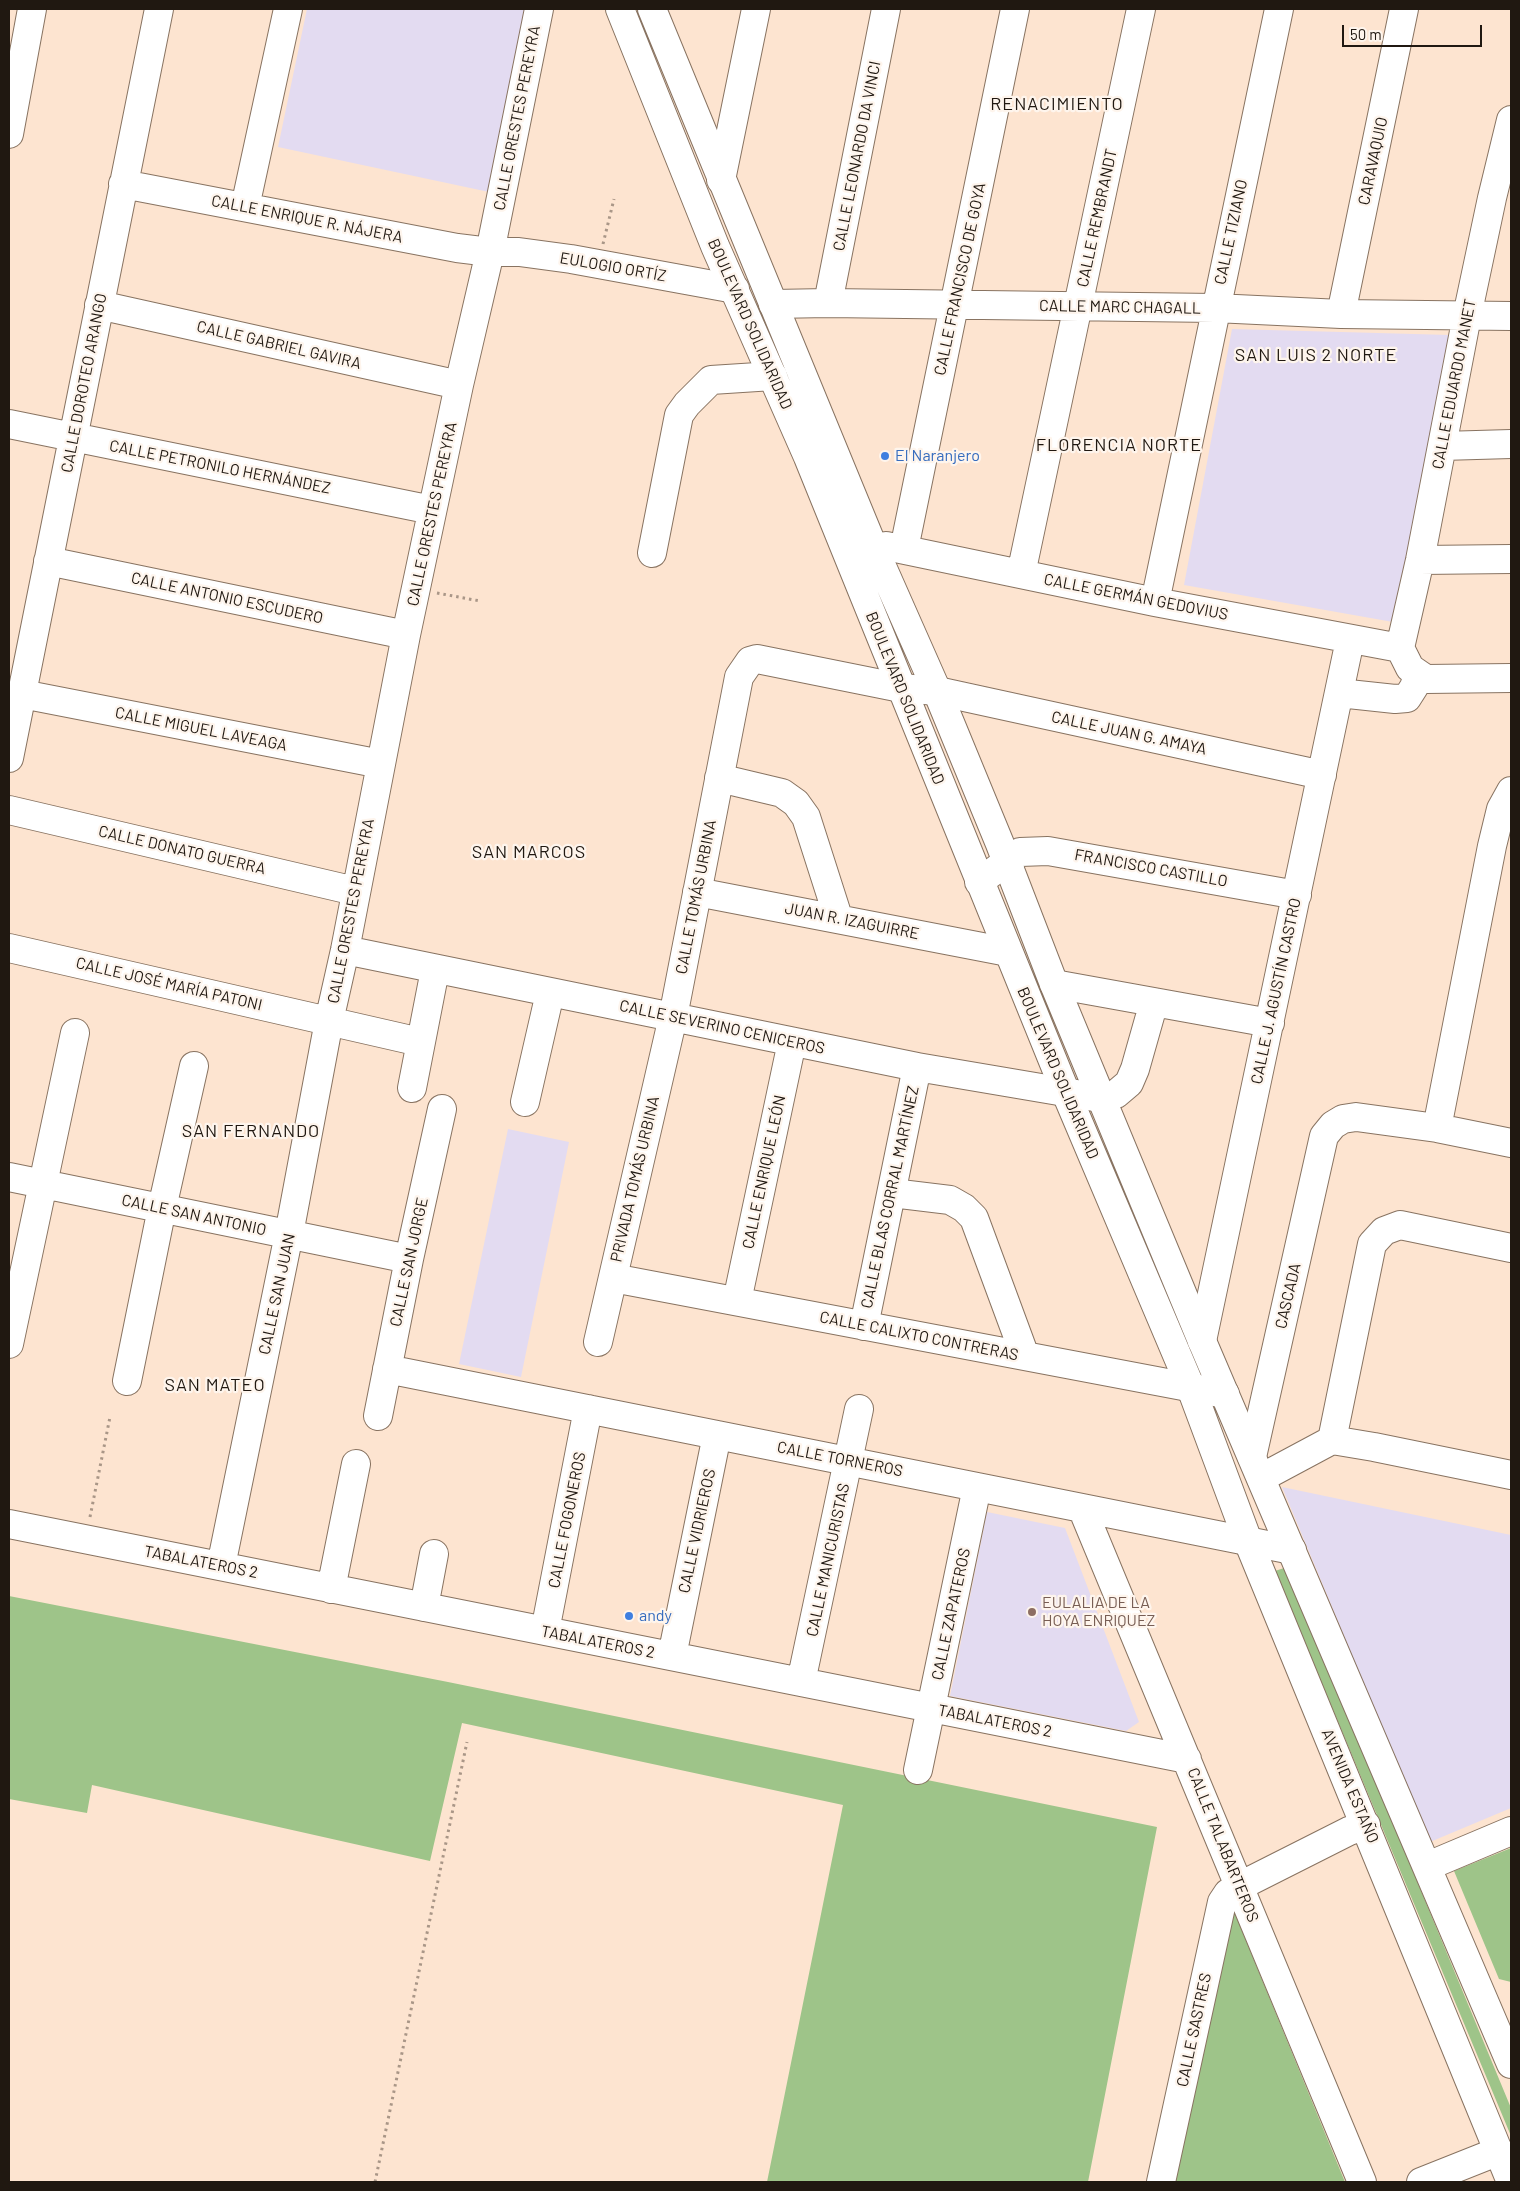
<!DOCTYPE html>
<meta charset="utf-8">
<style>
body{margin:0}
#map{position:relative;width:1520px;height:2191px;overflow:hidden;background:#fde4d0;font-family:Barlow,sans-serif}
canvas{display:block}
.frame{position:absolute;inset:0;border:10px solid #201811;pointer-events:none}
.scale{position:absolute;left:1342px;top:25px;width:140px;height:22px;box-sizing:border-box;border:2px solid #201811;border-top:0;padding-left:6px;font-size:15px;line-height:18px;white-space:nowrap;color:#201811;-webkit-text-stroke:4px #fef5ed;paint-order:stroke}
</style>
<div id="map">
<canvas width="1520" height="2191"></canvas>
<div class="frame"></div>
<div class="scale">50 m</div>
</div>
<script>
const ctx = document.querySelector('canvas').getContext('2d');
ctx.lineJoin = 'round';
function paint(path, color) {
  ctx.fillStyle = color;
  ctx.fill(path, 'evenodd');
}
function toPath(rows) {
  const path = new Path2D();
  for (const r of rows) {
    path.moveTo(r[0], r[1]);
    for (let i = 2; i < r.length; i += 2) path.lineTo(r[i], r[i + 1]);
  }
  return path;
}
function trace(path, color, width, dash) {
  ctx.strokeStyle = color;
  ctx.lineWidth = width;
  ctx.lineCap = dash ? 'butt' : 'round';
  ctx.setLineDash(dash || []);
  ctx.stroke(path);
}
function label(font, color, halo, rows, align = 'center') {
  ctx.font = font + ' Barlow,sans-serif';
  ctx.lineWidth = 4.5;
  ctx.setLineDash([]);
  ctx.textBaseline = 'middle';
  ctx.strokeStyle = halo;
  ctx.fillStyle = color;
  for (const [text, x, y, turn = 0] of rows) {
    ctx.save();
    ctx.translate(x, y);
    ctx.rotate((+turn || 0) * Math.PI / 180);
    ctx.textAlign = isNaN(turn) ? turn : align;
    if (halo) ctx.strokeText(text, 0, 0);
    ctx.fillText(text, 0, 0);
    ctx.restore();
  }
}
paint(toPath([
 [307,9,528,9,489,192,278,147],
 [1232,329,1450,335,1393,622,1184,585],
 [508,1129,569,1142,521,1377,459,1364],
 [1282,1487,1511,1535,1511,1808,1430,1842],
 [987,1512,1065,1528,1139,1722,1126,1731,950,1696]
]), '#e3dbf1');
paint(toPath([
 [1287,1567,1511,2108,1511,2136,1275,1571],
 [9,1596,448,1682,1157,1827,1088,2182,767,2182,843,1805,462,1723,430,1861,92,1785,87,1813,9,1799],
 [1511,1848,1511,1982,1499,1979,1454,1871],
 [1231,1904,1345,2182,1172,2182]
]), '#9ec489');
const minor = toPath([
 [9,134,32,9],
 [721,180,756,9],
 [123,184,457,248,490,252,519,252,571,259,735,289],
 [245,207,288,9],
 [828,303,886,9],
 [773,304,828,303,1215,308,1341,314,1511,316],
 [99,305,459,385],
 [1341,314,1404,9],
 [9,424,432,510],
 [1442,446,1511,444],
 [886,546,1155,602,1400,648],
 [904,549,1015,9],
 [652,553,679,415,687,404,711,380,773,376],
 [1420,560,1511,559],
 [48,561,406,635],
 [1021,574,1141,9],
 [1155,602,1279,9],
 [1400,648,1420,560,1467,316,1492,198,1511,120],
 [1400,648,1410,668,1426,679,1511,678],
 [1339,693,1395,699,1407,698,1414,687,1418,675],
 [22,694,381,764],
 [9,758,159,9],
 [719,778,782,793,796,803,806,817,838,917],
 [9,810,355,891],
 [979,882,1020,852,1048,851,1297,895],
 [697,892,1008,952],
 [9,948,420,1042],
 [345,950,917,1067,1100,1098,1116,1094,1129,1083,1135,1069,1154,1002],
 [1054,984,1270,1023],
 [412,1088,435,970],
 [525,1102,550,993],
 [1437,1128,1492,846,1501,809,1511,791],
 [9,1177,409,1259],
 [892,1193,950,1200,964,1208,974,1218,1025,1356],
 [613,1278,1225,1394],
 [737,1301,792,1042],
 [864,1326,917,1067],
 [1202,1341,1350,640],
 [598,1342,673,1017,739,677,750,661,757,659,901,688,937,691,1322,775],
 [9,1344,75,1033],
 [387,1369,1292,1550],
 [127,1381,162,1208,194,1066],
 [378,1416,409,1259,442,1109],
 [1332,1440,1372,1244,1384,1231,1400,1225,1511,1248],
 [1252,1457,1324,1136,1333,1125,1343,1119,1356,1117,1437,1128,1511,1143],
 [1261,1478,1332,1440,1374,1447,1511,1475],
 [1082,1508,1362,2182],
 [9,1524,1187,1759],
 [221,1566,289,1234,329,1021,345,950,406,635,459,385,490,252,539,9],
 [331,1589,356,1464],
 [424,1607,434,1554],
 [545,1631,588,1409],
 [672,1656,717,1435],
 [801,1682,859,1409],
 [918,1770,977,1487],
 [1428,1866,1511,1831],
 [1161,2182,1222,1902,1228,1893,1240,1886,1349,1831,1366,1825],
 [1421,2182,1499,2151]
]);
const major = toPath([
 [620,9,715,246,808,457,1066,1093,1191,1388,1248,1541,1511,2182],
 [652,9,872,544,937,691,1000,844,1054,984,1202,1341,1511,2064]
]);
trace(minor, '#887361', 30);
trace(major, '#887361', 30);
trace(toPath([
 [603,244,614,199],
 [437,593,480,601],
 [90,1517,110,1417],
 [375,2182,467,1742]
]), '#a99687', 3, [2.5, 4]);
trace(minor, '#fff', 28);
trace(major, '#fff', 28);
for (const [x, y, r, color] of [
 [885,456,5,"#3f7fe0"],
 [1032,1612,5,"#8d6e63"],
 [629,1616,5,"#3f7fe0"]
]) {
  const dot = new Path2D();
  dot.arc(x, y, r, 0, 2 * Math.PI);
  ctx.fillStyle = color;
  ctx.fill(dot);
  trace(dot, '#fef5ed', 2);
}
label('16px', '#201811', '#fef5ed', [
 ["CALLE ORESTES PEREYRA",517,118,-79],
 ["CALLE LEONARDO DA VINCI",857,156,-79],
 ["CARAVAQUIO",1373,161,-78],
 ["CALLE REMBRANDT",1097,218,-78],
 ["CALLE ENRIQUE R. NÁJERA",307,219,11],
 ["CALLE TIZIANO",1231,232,-78],
 ["EULOGIO ORTÍZ",613,267,10],
 ["CALLE FRANCISCO DE GOYA",960,279,-78],
 ["CALLE MARC CHAGALL",1120,307,1],
 ["BOULEVARD SOLIDARIDAD",750,324,66],
 ["CALLE GABRIEL GAVIRA",279,345,13],
 ["CALLE DOROTEO ARANGO",84,383,-79],
 ["CALLE EDUARDO MANET",1454,384,-79],
 ["CALLE PETRONILO HERNÁNDEZ",220,467,11],
 ["CALLE ORESTES PEREYRA",432,514,-78],
 ["CALLE GERMÁN GEDOVIUS",1136,597,11],
 ["CALLE ANTONIO ESCUDERO",227,598,12],
 ["BOULEVARD SOLIDARIDAD",905,698,68],
 ["CALLE MIGUEL LAVEAGA",201,729,11],
 ["CALLE JUAN G. AMAYA",1129,733,12],
 ["CALLE DONATO GUERRA",182,850,13],
 ["FRANCISCO CASTILLO",1151,868,10],
 ["CALLE TOMÁS URBINA",696,897,-79],
 ["CALLE ORESTES PEREYRA",351,911,-79],
 ["JUAN R. IZAGUIRRE",852,921,11],
 ["CALLE JOSÉ MARÍA PATONI",169,984,13],
 ["CALLE J. AGUSTÍN CASTRO",1276,991,-78],
 ["CALLE SEVERINO CENICEROS",722,1027,12],
 ["BOULEVARD SOLIDARIDAD",1058,1073,67],
 ["CALLE ENRIQUE LEÓN",764,1172,-78],
 ["PRIVADA TOMÁS URBINA",635,1179,-77],
 ["CALLE BLAS CORRAL MARTÍNEZ",890,1197,-78],
 ["CALLE SAN ANTONIO",194,1215,12],
 ["CALLE SAN JORGE",409,1262,-78],
 ["CALLE SAN JUAN",277,1294,-78],
 ["CASCADA",1288,1296,-77],
 ["CALLE CALIXTO CONTRERAS",919,1336,11],
 ["CALLE TORNEROS",840,1459,11],
 ["CALLE FOGONEROS",567,1520,-79],
 ["CALLE VIDRIEROS",697,1531,-78],
 ["CALLE MANICURISTAS",828,1560,-78],
 ["TABALATEROS 2",201,1562,11],
 ["CALLE ZAPATEROS",951,1614,-78],
 ["TABALATEROS 2",598,1642,11],
 ["TABALATEROS 2",995,1721,11],
 ["AVENIDA ESTAÑO",1350,1786,67],
 ["CALLE TALABARTEROS",1223,1845,68],
 ["CALLE SASTRES",1194,2030,-78]
]);
label('16px', '#366cbe', '#fef5ed', [
 ["El Naranjero",895,456],
 ["andy",639,1616]
], 'left');
label('16px', '#785e54', '#fef5ed', [
 ["EULALIA DE LA",1042,1603],
 ["HOYA ENRIQUEZ",1042,1621]
], 'left');
ctx.letterSpacing = '1px';
label('18px', '#201811', '#fef5ed', [
 ["RENACIMIENTO",1057,104],
 ["SAN LUIS 2 NORTE",1316,355],
 ["FLORENCIA NORTE",1119,445],
 ["SAN MARCOS",529,852],
 ["SAN FERNANDO",251,1131],
 ["SAN MATEO",215,1385]
]);
ctx.letterSpacing = '0px';
</script>
